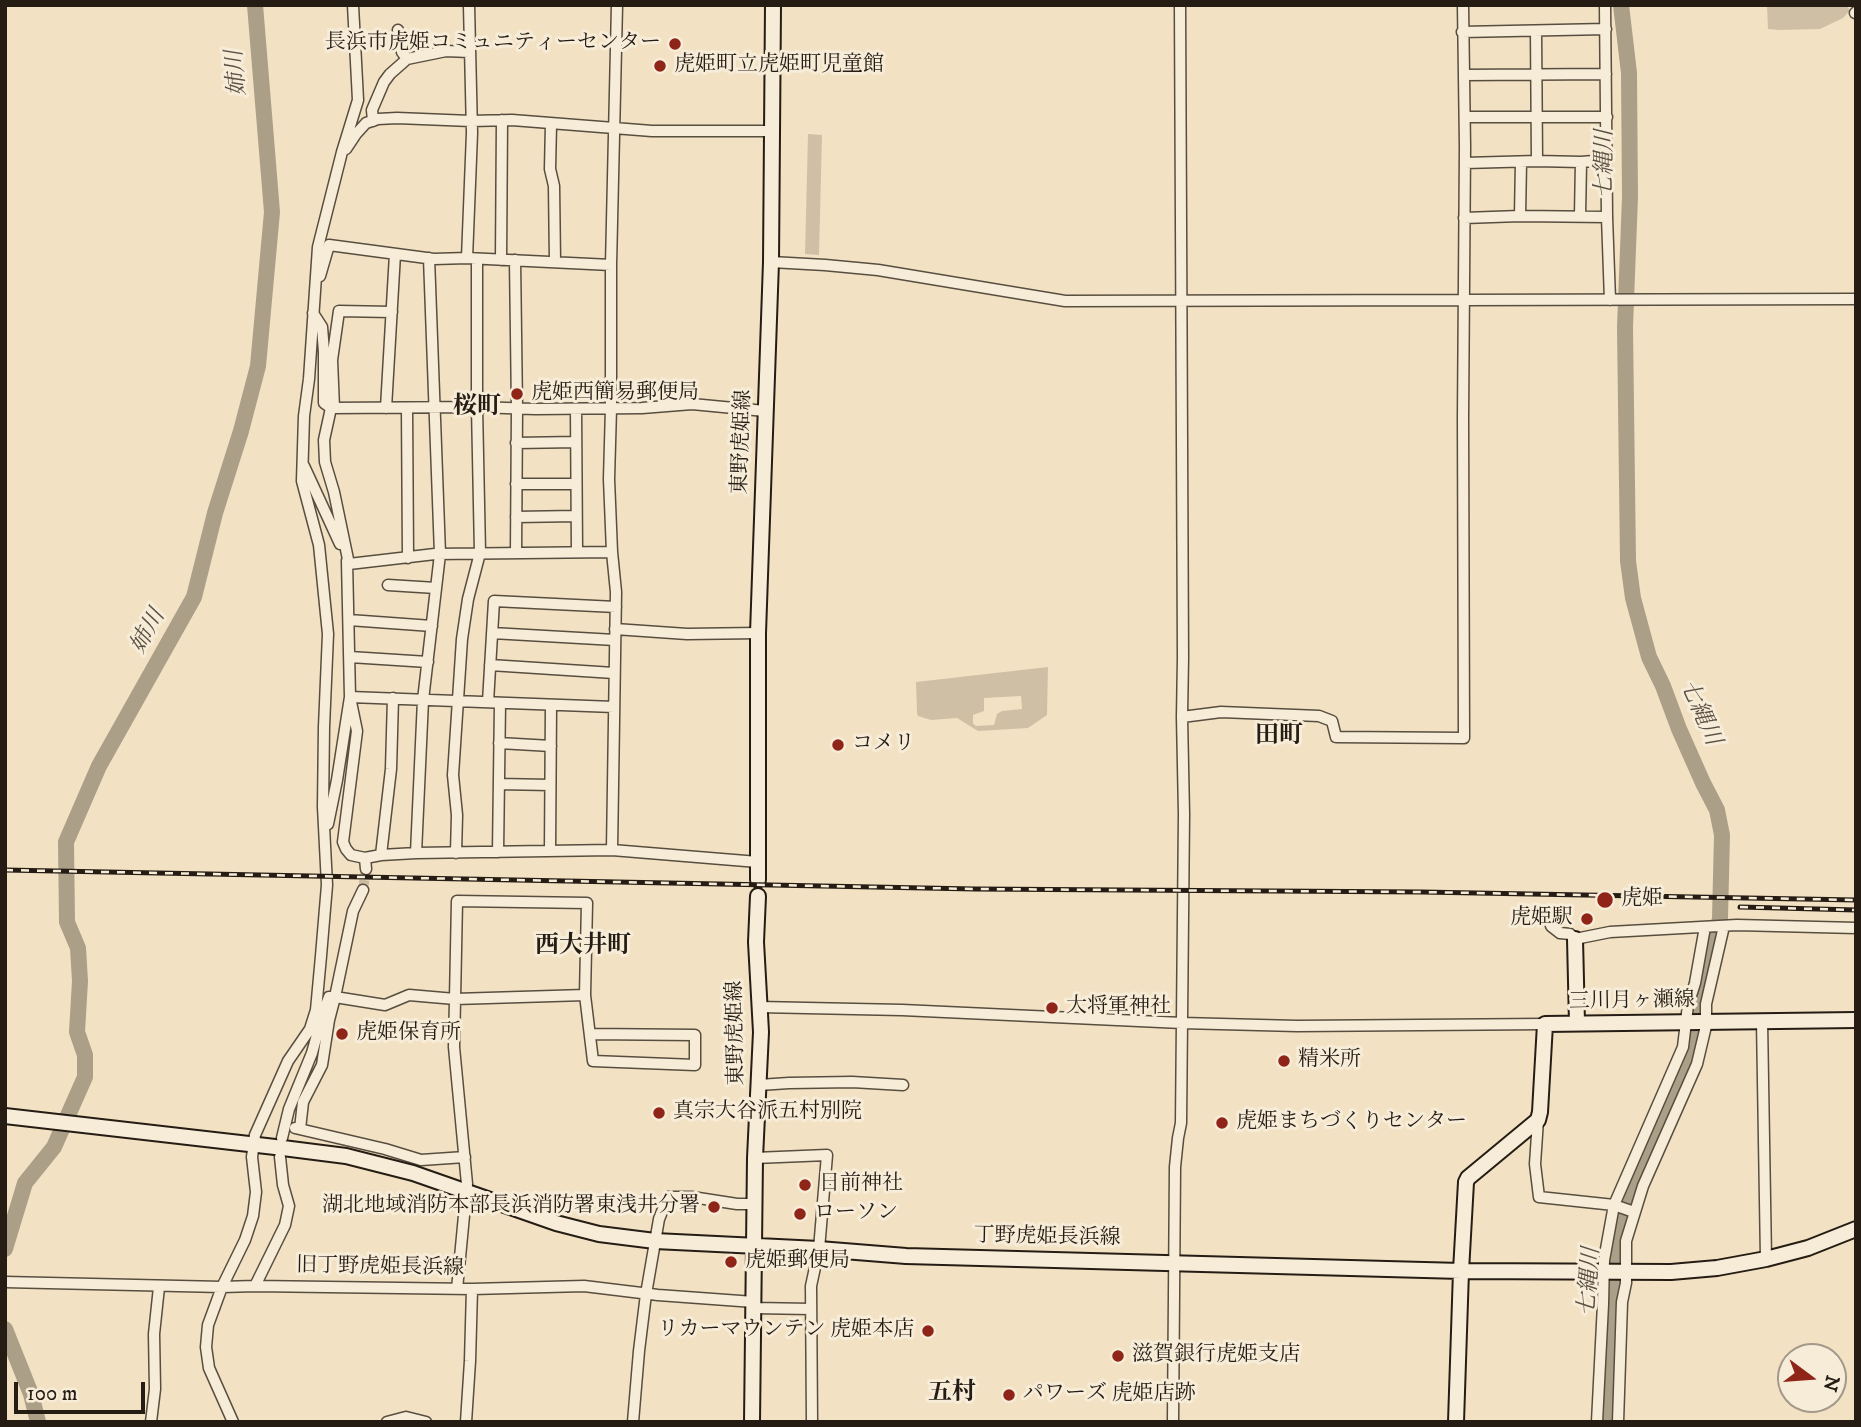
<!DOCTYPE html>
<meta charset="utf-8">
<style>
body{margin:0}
#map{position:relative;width:1861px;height:1427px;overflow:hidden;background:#f2e2c3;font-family:"IM FELL DW Pica",serif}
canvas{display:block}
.frame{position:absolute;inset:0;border:7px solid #251c14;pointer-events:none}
.north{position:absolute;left:1777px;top:1343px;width:70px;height:70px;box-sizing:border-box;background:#f7ecd8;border:2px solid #a3998a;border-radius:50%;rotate:106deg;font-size:19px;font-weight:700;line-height:28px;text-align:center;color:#251c14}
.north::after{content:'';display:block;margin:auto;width:24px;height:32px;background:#8f2418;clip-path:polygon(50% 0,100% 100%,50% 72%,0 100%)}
.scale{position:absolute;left:14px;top:1382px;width:131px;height:32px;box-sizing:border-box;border:4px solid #251c14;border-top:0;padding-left:9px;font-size:21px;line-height:24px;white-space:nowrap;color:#251c14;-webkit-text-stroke:5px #f7ecd8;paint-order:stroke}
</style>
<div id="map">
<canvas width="1861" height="1427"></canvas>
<div class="frame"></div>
<div class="north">N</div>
<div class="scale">100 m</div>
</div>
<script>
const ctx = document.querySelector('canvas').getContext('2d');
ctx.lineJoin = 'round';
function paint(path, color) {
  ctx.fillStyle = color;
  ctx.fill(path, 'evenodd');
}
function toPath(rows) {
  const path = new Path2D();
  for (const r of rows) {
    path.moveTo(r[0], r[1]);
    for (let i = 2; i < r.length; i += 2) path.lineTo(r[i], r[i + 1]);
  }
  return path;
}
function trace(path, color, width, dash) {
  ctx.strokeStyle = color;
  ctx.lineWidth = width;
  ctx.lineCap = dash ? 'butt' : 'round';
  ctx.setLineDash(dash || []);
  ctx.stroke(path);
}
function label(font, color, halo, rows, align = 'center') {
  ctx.font = font + ' "IM FELL DW Pica","Noto Serif JP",serif';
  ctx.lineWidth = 6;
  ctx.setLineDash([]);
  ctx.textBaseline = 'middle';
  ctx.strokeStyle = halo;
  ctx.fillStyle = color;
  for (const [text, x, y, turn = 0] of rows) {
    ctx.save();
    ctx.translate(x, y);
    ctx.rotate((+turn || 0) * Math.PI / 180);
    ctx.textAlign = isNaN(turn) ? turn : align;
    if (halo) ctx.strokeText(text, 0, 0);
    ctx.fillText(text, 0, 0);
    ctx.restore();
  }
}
paint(toPath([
 [1767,5,1846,5,1850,10,1843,18,1820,29,1779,30,1768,29],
 [808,134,822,135,819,255,805,254],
 [1048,667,1047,715,1028,728,978,731,957,718,931,720,918,716,917,713,916,682],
 [1021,696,1022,709,1002,711,997,714,994,725,976,726,973,723,973,715,984,711,984,698]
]), '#cfc0a5');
trace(toPath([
 [5,1249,25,1183,54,1147,85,1077,85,1055,77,1032,80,981,78,948,67,922,66,842,99,766,194,597,215,513,241,431,258,366,272,212,255,5],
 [5,1329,31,1394,38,1422],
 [1607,1422,1614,1250,1619,1227,1631,1187,1691,1050,1697,1012,1705,992,1720,918,1722,835,1717,810,1703,783,1679,729,1663,686,1649,657,1633,598,1628,561,1625,327,1630,197,1629,73,1621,5]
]), '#ac9f88', 16);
trace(toPath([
 [363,890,366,869]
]), '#c9baa0', 10, [10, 5]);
const street = toPath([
 [469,5,472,133,467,258,611,265],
 [1605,5,1607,217,1610,300],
 [1855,13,1856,12],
 [398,30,402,52,407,59,446,51,469,52],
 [1536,31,1537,161],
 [1462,32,1606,29],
 [1464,75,1606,74],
 [1465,117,1607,117],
 [373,121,372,110,384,82,390,74,407,59],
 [551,124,550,169,554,186,555,262],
 [346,149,356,134,366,123,378,119,397,118,471,121,512,120,652,131,772,131],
 [1465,163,1537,161,1581,162,1607,160],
 [1520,216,1521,162],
 [1580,216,1581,162],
 [1464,218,1520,216,1607,217],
 [501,260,502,120],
 [515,260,517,409,516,553],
 [771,262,825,265,878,270,1065,301,1856,299],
 [320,276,329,245,434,259,467,258],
 [313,313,322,327,324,352,324,403,331,408,477,407,535,409,642,408,692,404,765,411],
 [331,408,324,440,325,462,334,492,349,564,435,554,612,552,609,479,611,408,611,265,617,5],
 [334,408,332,360,339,311,392,312],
 [386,408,395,254],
 [407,408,408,558],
 [576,409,577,552],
 [516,443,576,442],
 [304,466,340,544],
 [516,484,576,484],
 [516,517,576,516],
 [612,552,616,592,612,850],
 [388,585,436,588],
 [349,620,432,626],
 [615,629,687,634,758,633],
 [492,633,615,640],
 [350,657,428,662],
 [490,665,614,673],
 [488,702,494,601,616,607],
 [614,707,350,697,357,731,343,842,346,849,351,855,365,858,381,855,416,853,612,850,758,862],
 [1182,717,1221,712,1319,716,1332,721,1336,737,1464,738,1463,418,1465,147,1463,5],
 [499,743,551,746],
 [499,784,550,785],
 [328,824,337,780,350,697,347,561],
 [550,851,551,705],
 [498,852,500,703],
 [416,853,423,700,440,554,429,258],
 [456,853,457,815,453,775,462,639,468,599,480,553,477,407,477,259],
 [381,855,391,769,393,698],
 [365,858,366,869],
 [1551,926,1560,933,1570,934,1575,939,1610,932,1737,925,1856,928],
 [585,995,593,1061,695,1065,695,1035,590,1034],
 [759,1007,902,1010,1182,1023,1297,1026,1545,1024],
 [1762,1021,1766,1259],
 [759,1085,789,1083,852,1082,903,1085],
 [1538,1120,1535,1164,1539,1197,1614,1205,1634,1212],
 [295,1128,385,1149,421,1160,465,1157],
 [300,1129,303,1102,322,1065,329,1020,335,997,385,1005,409,995,455,999,585,995,587,903,457,901,455,999,454,1047,467,1184,457,1289],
 [282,1138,289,1109,312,1053,323,1013,329,997,335,997,353,911,363,890],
 [755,1158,827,1155,819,1249,811,1286,812,1422],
 [5,1282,222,1287,255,1286,472,1289,584,1286,658,1295,754,1302],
 [255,1286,285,1225,289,1206,283,1185,280,1157],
 [754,1308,811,1309],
 [151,1422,155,1389,154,1334,159,1287],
 [233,1422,209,1368,206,1347,208,1325,222,1287,245,1240,253,1216,256,1192,252,1157,255,1135,288,1061,310,1029,316,1010,321,956,327,885,323,807,324,727,328,634,319,545,302,481,304,416,309,379,318,247,342,152,358,100,353,5],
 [387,1422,406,1417,426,1422],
 [466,1422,470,1361,472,1289],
 [633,1422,639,1351,646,1294,659,1219,668,1197,692,1197,737,1204,754,1204],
 [1173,1422,1175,1167,1178,1138,1181,1123,1184,814,1182,717,1183,657,1180,5],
 [1597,1422,1603,1304,1604,1260,1614,1205,1683,1047,1688,1005,1695,983,1705,927],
 [1618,1422,1622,1302,1626,1283,1626,1241,1643,1186,1697,1064,1706,1026,1706,1004,1724,926]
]);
const secondary = toPath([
 [758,880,758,633,771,262,773,5],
 [1575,939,1577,1023],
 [5,1116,275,1147,346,1156,413,1173,556,1223,599,1234,655,1241,819,1249,906,1256,1461,1271,1671,1272,1717,1268,1766,1259,1808,1248,1856,1229],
 [752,1422,755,1158,761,1032,756,942,758,896],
 [1456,1422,1461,1271,1466,1182,1468,1178,1538,1120,1540,1112,1545,1024,1856,1020]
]);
trace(street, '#584e40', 13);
trace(secondary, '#251c14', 18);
trace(street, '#f7ecd8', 10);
trace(secondary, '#f7ecd8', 14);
const rail = toPath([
 [5,870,975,889,1422,892,1856,900],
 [1740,907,1856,910]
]);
trace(rail, '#251c14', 5);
trace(rail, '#f7ecd8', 2.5, [8]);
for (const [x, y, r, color] of [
 [675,44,7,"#8f2418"],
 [660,66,7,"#8f2418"],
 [517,394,7,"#8f2418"],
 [838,745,7,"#8f2418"],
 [1605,900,9,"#8f2418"],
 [1587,919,7,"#8f2418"],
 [1052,1008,7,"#8f2418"],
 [342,1034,7,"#8f2418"],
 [1284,1061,7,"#8f2418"],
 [659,1113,7,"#8f2418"],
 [1222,1123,7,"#8f2418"],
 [805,1185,7,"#8f2418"],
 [714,1207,7,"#8f2418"],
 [800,1214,7,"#8f2418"],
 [731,1262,7,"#8f2418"],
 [928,1331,7,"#8f2418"],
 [1118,1356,7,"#8f2418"],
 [1009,1395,7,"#8f2418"]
]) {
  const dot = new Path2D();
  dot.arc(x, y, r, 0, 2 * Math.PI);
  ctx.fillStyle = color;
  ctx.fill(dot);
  trace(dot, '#f7ecd8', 2.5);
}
label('21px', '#251c14', '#f7ecd8', [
 ["長浜市虎姫コミュニティーセンター",661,44,"right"],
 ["虎姫町立虎姫町児童館",674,66],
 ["虎姫西簡易郵便局",531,394],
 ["コメリ",852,745],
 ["虎姫",1621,900],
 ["虎姫駅",1573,919,"right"],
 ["大将軍神社",1066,1008],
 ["虎姫保育所",356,1034],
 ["精米所",1298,1061],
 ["真宗大谷派五村別院",673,1113],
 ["虎姫まちづくりセンター",1236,1123],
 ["日前神社",819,1185],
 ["湖北地域消防本部長浜消防署東浅井分署",700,1207,"right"],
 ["ローソン",814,1214],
 ["虎姫郵便局",745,1262],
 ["リカーマウンテン 虎姫本店",914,1331,"right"],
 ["滋賀銀行虎姫支店",1132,1356],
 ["パワーズ 虎姫店跡",1023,1395]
], 'left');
label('21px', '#251c14', '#f7ecd8', [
 ["東野虎姫線",743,442,-88],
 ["三川月ヶ瀬線",1632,1002,-1],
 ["東野虎姫線",737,1033,-91],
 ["丁野虎姫長浜線",1047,1238,1],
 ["旧丁野虎姫長浜線",380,1268,1]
]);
label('italic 23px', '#5b5042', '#f7ecd8', [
 ["姉川",238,73,-95],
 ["七縄川",1606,164,-90],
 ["姉川",149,632,-61],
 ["七縄川",1699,713,66],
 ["七縄川",1591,1282,-86]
]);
label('bold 24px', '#251c14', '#f7ecd8', [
 ["桜町",477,408],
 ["田町",1279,737],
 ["西大井町",583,947],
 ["五村",952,1394]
]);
</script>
